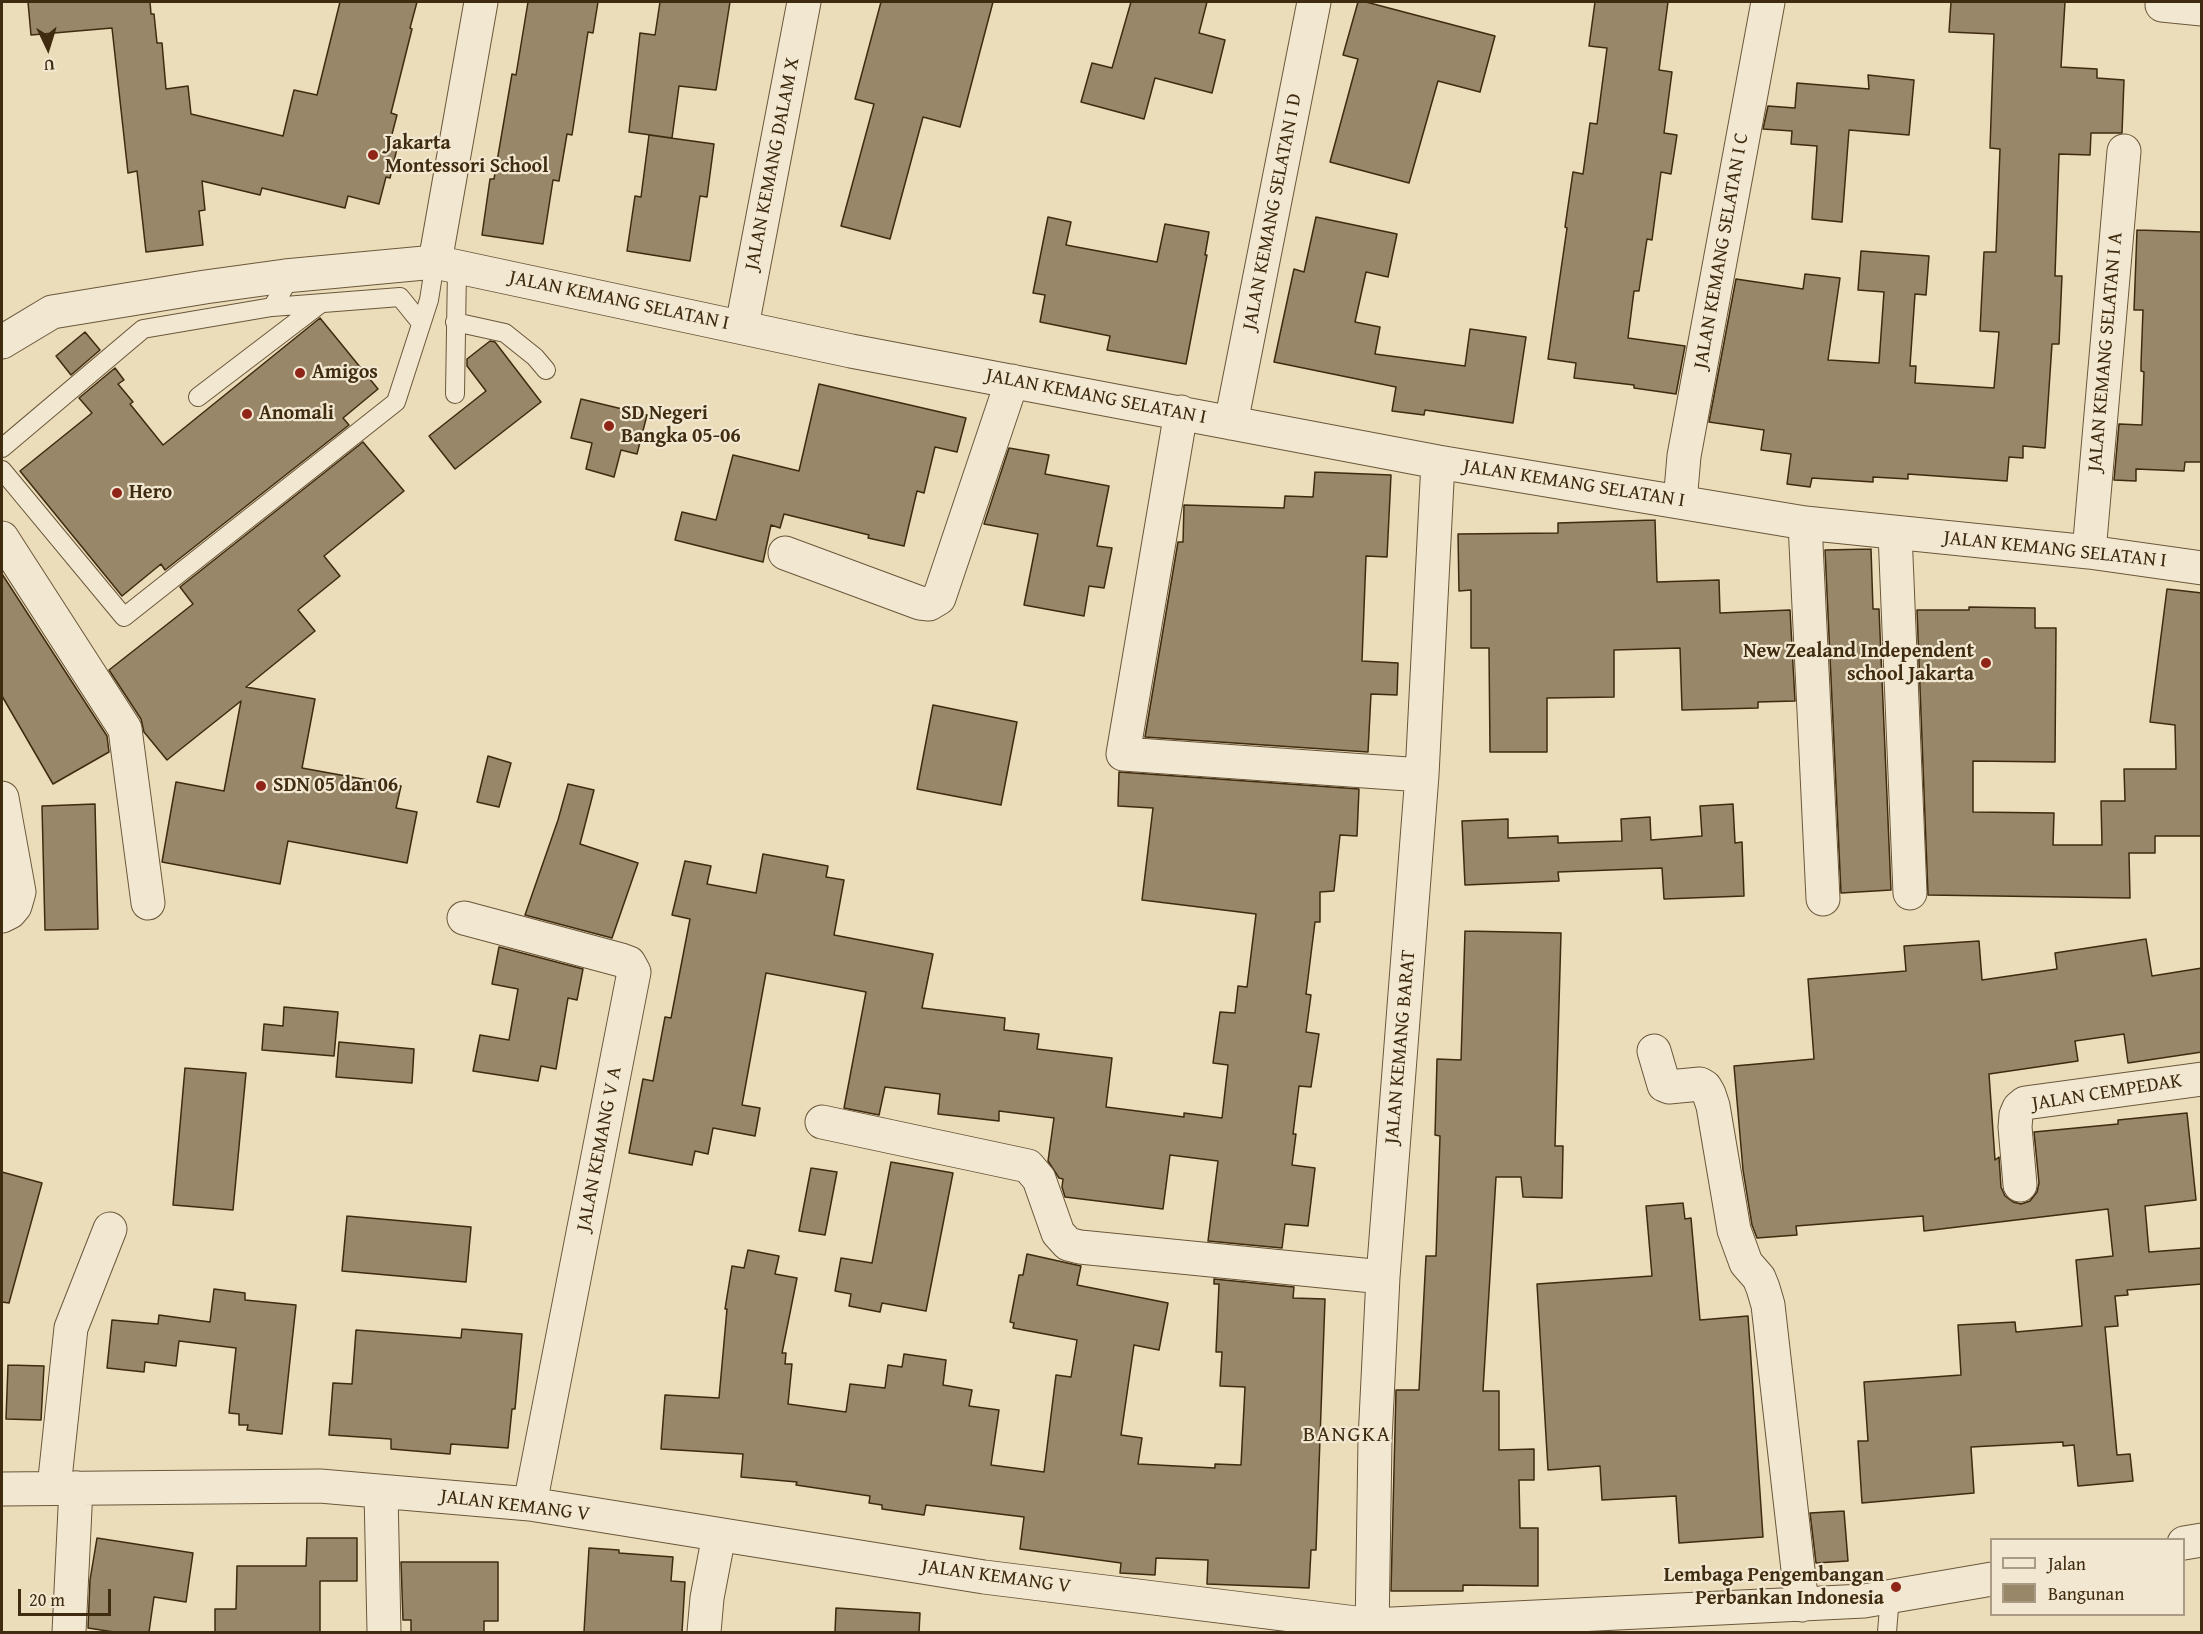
<!DOCTYPE html>
<style>
body{margin:0}
#map{position:relative;width:2203px;height:1634px;overflow:hidden;background:#ebdcba;font-family:"Gentium Book Plus",serif}
canvas{display:block}
.frame{position:absolute;inset:0;border:3px solid #3f2b0f;pointer-events:none}
.legend{position:absolute;left:1990px;top:1538px;width:195px;height:78px;box-sizing:border-box;background:#f2e8d2;border:2px solid #aa9c84;margin:0;padding:8px 10px;list-style:none;font-size:18px;color:#3f2b0f}
.legend li{display:flex;align-items:center;gap:12px;height:30px}
.legend b{width:30px;border:2px solid #aa9c84}
.north{position:absolute;left:18px;top:18px;width:60px;height:60px;-webkit-text-stroke:4px #f2e8d2;paint-order:stroke;rotate:176deg;font-size:16px;font-weight:700;line-height:24px;text-align:center;color:#3f2b0f}
.north::after{content:'';display:block;margin:auto;width:21px;height:27px;background:#3f2b0f;clip-path:polygon(50% 0,100% 100%,50% 72%,0 100%)}
.scale{position:absolute;left:18px;top:1589px;width:93px;height:27px;box-sizing:border-box;border:3px solid #3f2b0f;border-top:0;padding-left:8px;font-size:18px;line-height:21px;white-space:nowrap;color:#3f2b0f;-webkit-text-stroke:4px #f2e8d2;paint-order:stroke}
</style>
<div id="map">
<canvas width="2203" height="1634"></canvas>
<div class="frame"></div>
<ul class="legend">
<li><b style="height:8px;background:#f2e8d2"></b>Jalan</li>
<li><b style="height:16px;background:#988768"></b>Bangunan</li>
</ul>
<div class="north">U</div>
<div class="scale">20 m</div>
</div>
<script>
const ctx = document.querySelector('canvas').getContext('2d');
ctx.lineJoin = 'round';
function paint(path, color) {
  ctx.fillStyle = color;
  ctx.fill(path, 'evenodd');
}
function toPath(rows) {
  const path = new Path2D();
  for (const r of rows) {
    path.moveTo(r[0], r[1]);
    for (let i = 2; i < r.length; i += 2) path.lineTo(r[i], r[i + 1]);
  }
  return path;
}
function trace(path, color, width, dash) {
  ctx.strokeStyle = color;
  ctx.lineWidth = width;
  ctx.lineCap = dash ? 'butt' : 'round';
  ctx.setLineDash(dash || []);
  ctx.stroke(path);
}
function label(font, color, halo, rows, align = 'center') {
  ctx.font = font + ' "Gentium Book Plus",serif';
  ctx.lineWidth = 4.5;
  ctx.setLineDash([]);
  ctx.textBaseline = 'middle';
  ctx.strokeStyle = halo;
  ctx.fillStyle = color;
  for (const [text, x, y, turn = 0] of rows) {
    ctx.save();
    ctx.translate(x, y);
    ctx.rotate((+turn || 0) * Math.PI / 180);
    ctx.textAlign = isNaN(turn) ? turn : align;
    if (halo) ctx.strokeText(text, 0, 0);
    ctx.fillText(text, 0, 0);
    ctx.restore();
  }
}
const building = toPath([
 [28,2,150,2,151,14,154,14,157,43,162,43,166,89,188,86,191,114,283,136,294,90,317,95,340,2,417,2,410,28,412,29,391,113,397,115,391,138,399,140,390,178,386,177,379,204,348,196,345,208,262,188,260,195,202,181,205,210,199,211,203,245,146,252,137,171,128,173,112,28,31,35,28,2],
 [528,2,598,2,593,33,588,32,572,135,567,134,559,181,553,180,543,244,482,235,490,179,494,179,512,74,516,75,528,2],
 [660,2,730,2,716,90,679,86,672,138,629,132,640,33,655,35,660,2],
 [881,2,993,2,960,127,923,117,890,239,841,226,874,104,855,99,881,2],
 [1131,2,1207,2,1199,33,1225,40,1212,93,1155,78,1144,119,1081,102,1092,63,1112,68,1131,2],
 [1358,2,1366,2,1495,36,1480,92,1438,81,1409,183,1330,162,1358,59,1343,55,1358,2],
 [1595,2,1668,2,1659,70,1672,72,1664,133,1677,135,1671,174,1661,172,1652,240,1647,239,1639,291,1634,291,1628,338,1685,346,1676,394,1634,388,1634,385,1574,378,1576,363,1548,359,1567,228,1565,227,1573,172,1583,174,1590,123,1597,124,1607,48,1589,46,1595,2],
 [1951,2,2065,2,2061,67,2097,69,2097,78,2124,80,2122,133,2091,133,2090,155,2059,154,2055,276,2062,276,2059,344,2052,344,2045,448,2023,446,2023,458,2009,457,2007,481,1908,474,1908,479,1873,477,1873,482,1812,478,1810,487,1787,484,1791,454,1761,450,1764,430,1709,422,1736,279,1803,289,1805,274,1840,278,1828,360,1879,363,1884,292,1858,290,1861,251,1929,256,1926,295,1915,294,1910,366,1916,366,1915,383,1994,388,1999,332,1980,331,1984,252,1996,252,2000,149,1990,148,1994,34,1949,32,1951,2],
 [1868,75,1914,80,1909,135,1849,130,1842,222,1812,219,1817,146,1791,144,1792,131,1763,129,1768,106,1795,108,1797,83,1869,89,1868,75],
 [649,135,714,144,707,197,700,196,690,261,627,251,635,196,641,197,649,135],
 [1048,217,1071,222,1066,245,1157,262,1165,224,1209,232,1205,255,1207,255,1186,364,1107,350,1110,336,1040,322,1045,295,1033,293,1048,217],
 [1316,217,1397,234,1388,277,1366,272,1355,322,1380,327,1375,354,1465,366,1470,329,1526,337,1513,423,1425,410,1424,415,1392,411,1396,387,1274,362,1294,269,1304,272,1316,217],
 [2137,230,2202,232,2202,462,2185,462,2184,471,2136,469,2136,481,2114,480,2119,424,2142,425,2144,372,2141,371,2141,364,2143,310,2134,310,2137,230],
 [320,318,378,389,343,418,349,425,165,570,161,564,122,596,20,471,92,413,79,398,115,368,124,380,118,384,133,402,130,404,163,445,320,318],
 [85,332,100,350,71,375,56,356,85,332],
 [490,341,495,342,541,402,455,469,429,436,486,391,467,366,467,359,490,341],
 [819,384,966,418,957,452,935,447,924,493,917,491,904,546,868,538,869,535,784,514,780,528,771,525,763,562,675,540,682,512,716,520,733,455,799,471,819,384],
 [581,399,647,415,637,454,621,450,614,477,586,469,592,443,571,438,581,399],
 [363,442,404,491,324,556,340,576,298,610,315,631,246,687,315,699,302,768,401,786,396,808,417,812,407,863,288,841,280,884,162,862,176,782,224,791,241,701,167,760,144,732,141,719,109,670,193,604,180,587,363,442],
 [1009,448,1049,455,1045,474,1109,486,1097,546,1112,548,1104,588,1089,586,1084,616,1024,605,1038,534,984,524,1009,448],
 [1315,472,1391,475,1387,557,1366,556,1362,661,1398,663,1397,695,1371,694,1368,752,1145,737,1178,542,1183,542,1184,505,1284,508,1285,496,1313,497,1315,472],
 [1655,520,1657,582,1719,580,1720,613,1790,610,1795,701,1758,702,1758,708,1682,710,1680,648,1614,650,1614,697,1547,698,1547,752,1490,752,1489,648,1471,648,1471,590,1459,591,1458,534,1558,533,1558,523,1655,520],
 [1871,549,1873,609,1879,609,1891,890,1841,893,1825,550,1871,549],
 [2,574,107,736,109,752,53,784,2,696,2,574],
 [2167,589,2202,593,2202,836,2155,836,2155,853,2129,853,2130,898,1928,895,1917,610,1969,610,1969,607,2035,608,2035,628,2056,628,2055,762,1973,761,1973,812,2054,813,2053,845,2102,845,2101,801,2125,801,2124,769,2176,769,2175,725,2150,722,2167,589],
 [933,705,1017,722,1001,805,917,789,933,705],
 [488,756,511,763,499,807,477,802,488,756],
 [1119,772,1359,789,1357,836,1340,835,1334,891,1320,892,1320,922,1315,922,1306,994,1311,995,1306,1032,1319,1034,1311,1087,1299,1086,1293,1134,1296,1134,1292,1165,1315,1168,1308,1226,1285,1224,1282,1248,1208,1241,1218,1161,1170,1155,1163,1209,1065,1197,1062,1187,1063,1179,1059,1178,1048,1161,1054,1118,999,1111,999,1121,938,1114,940,1094,885,1087,879,1115,844,1108,866,992,766,973,742,1105,760,1108,755,1136,713,1128,708,1154,695,1151,692,1165,629,1153,643,1079,653,1081,665,1017,671,1018,690,919,672,915,685,861,711,866,707,884,756,893,763,854,828,866,826,877,844,880,834,935,933,954,922,1008,1005,1018,1004,1030,1039,1034,1037,1049,1112,1058,1106,1107,1184,1117,1184,1113,1222,1118,1228,1065,1213,1063,1220,1012,1235,1013,1238,986,1247,987,1256,914,1142,900,1153,808,1118,806,1119,772],
 [568,784,594,790,580,844,638,863,612,938,525,915,558,820,568,784],
 [95,804,98,929,45,930,42,806,95,804],
 [1733,804,1735,843,1742,842,1744,896,1664,899,1662,868,1558,872,1559,881,1465,885,1462,821,1508,819,1508,838,1558,836,1558,843,1622,841,1621,819,1650,817,1651,840,1702,836,1700,806,1733,804],
 [1465,931,1561,933,1555,1146,1563,1146,1562,1198,1523,1197,1521,1177,1496,1177,1483,1391,1499,1391,1499,1450,1534,1449,1534,1480,1519,1480,1520,1528,1538,1528,1538,1586,1463,1585,1463,1591,1391,1591,1396,1390,1419,1390,1426,1256,1436,1256,1440,1136,1435,1135,1437,1059,1461,1060,1465,931],
 [2146,939,2152,976,2202,968,2202,1052,2128,1063,2124,1034,2075,1041,2078,1061,1989,1074,1995,1160,1999,1157,2001,1187,2005,1196,2013,1202,2021,1204,2030,1201,2037,1192,2039,1183,2034,1132,2118,1124,2118,1120,2187,1113,2196,1200,2145,1206,2149,1252,2202,1248,2202,1284,2127,1290,2128,1295,2115,1296,2118,1326,2105,1327,2117,1455,2130,1454,2133,1481,2078,1486,2074,1445,2063,1446,2063,1442,1971,1447,1974,1493,1862,1503,1858,1441,1868,1441,1864,1382,1961,1375,1958,1325,2015,1322,2016,1332,2082,1326,2076,1260,2113,1256,2108,1209,1924,1231,1923,1216,1796,1226,1797,1235,1757,1238,1752,1225,1743,1170,1734,1066,1814,1059,1808,979,1906,971,1904,946,1979,941,1982,980,2057,969,2055,953,2146,939],
 [499,947,583,969,577,1000,568,998,556,1069,541,1066,538,1081,473,1071,480,1035,509,1040,518,989,492,984,499,947],
 [284,1007,338,1012,334,1056,262,1050,264,1024,283,1026,284,1007],
 [339,1042,414,1049,412,1083,336,1077,339,1042],
 [185,1068,246,1073,233,1210,173,1205,185,1068],
 [891,1162,953,1173,926,1311,882,1303,880,1312,849,1306,851,1294,835,1291,841,1258,872,1263,891,1162],
 [811,1168,837,1172,825,1235,799,1231,811,1168],
 [2,1172,42,1183,9,1303,2,1302,2,1172],
 [1683,1203,1685,1219,1691,1218,1700,1320,1748,1316,1763,1537,1679,1543,1676,1496,1602,1500,1600,1466,1548,1470,1537,1284,1652,1276,1646,1206,1683,1203],
 [347,1216,471,1227,466,1282,342,1271,347,1216],
 [748,1250,779,1256,775,1274,797,1278,782,1353,786,1353,785,1364,792,1364,788,1404,846,1412,850,1384,885,1388,888,1365,902,1367,904,1354,946,1360,943,1385,972,1390,969,1406,999,1410,991,1465,1044,1472,1056,1375,1071,1377,1077,1340,1013,1328,1014,1323,1010,1322,1019,1275,1023,1275,1027,1254,1081,1266,1077,1285,1168,1303,1159,1350,1134,1345,1121,1435,1142,1438,1138,1464,1215,1468,1215,1464,1241,1465,1245,1387,1220,1386,1222,1352,1216,1352,1219,1284,1214,1284,1214,1279,1294,1287,1293,1298,1325,1299,1316,1550,1311,1550,1309,1588,1207,1584,1208,1560,1156,1558,1155,1575,1120,1573,1121,1563,1020,1549,1024,1517,926,1505,924,1515,882,1509,882,1505,869,1503,870,1496,796,1485,797,1482,741,1477,743,1454,661,1449,665,1395,719,1398,727,1309,725,1309,732,1266,744,1268,748,1250],
 [214,1289,245,1293,245,1300,296,1305,282,1434,247,1430,248,1425,239,1425,239,1414,229,1413,236,1348,179,1341,176,1366,145,1362,144,1372,107,1368,112,1320,158,1324,159,1315,210,1322,214,1289],
 [462,1329,522,1334,515,1409,512,1409,508,1448,451,1444,450,1454,391,1449,391,1439,329,1435,333,1383,352,1384,356,1330,461,1338,462,1329],
 [8,1365,44,1366,41,1420,6,1419,8,1365],
 [1844,1511,1848,1561,1816,1563,1810,1513,1844,1511],
 [97,1538,193,1553,186,1602,154,1597,149,1632,114,1632,88,1628,90,1580,97,1538],
 [307,1538,357,1538,357,1581,320,1581,320,1632,215,1632,215,1609,236,1609,237,1566,306,1566,307,1538],
 [589,1548,619,1550,619,1553,673,1557,671,1581,685,1582,682,1632,584,1632,589,1548],
 [401,1562,498,1562,498,1621,484,1621,484,1632,411,1632,411,1620,403,1620,401,1562],
 [836,1608,920,1613,919,1632,835,1632,836,1608]
]);
paint(building, '#988768');
trace(building, '#3f2b0f', 1.5);
const lane = toPath([
 [272,307,400,297,421,323],
 [455,322,505,333,535,357,546,370],
 [455,394,457,268],
 [198,397,320,304],
 [2,448,143,329,272,307,284,288,285,276],
 [2,470,124,617,396,402,429,300,435,262],
 [1887,1632,1890,1596]
]);
const street = toPath([
 [2162,5,2202,9],
 [435,262,481,2],
 [742,326,804,2],
 [2,342,52,312,205,287,285,276,435,262,851,351,1438,462,1805,523,2089,552,2202,568],
 [1181,412,1123,754,1422,775],
 [1231,423,1314,2],
 [1680,502,1684,456,1768,2],
 [1805,523,1823,899],
 [1895,533,1910,893],
 [2,538,125,729,148,903],
 [2089,552,2124,151],
 [785,553,920,603,929,604,939,598,1012,381],
 [2,798,19,892,15,906,10,912,2,916],
 [464,918,621,960,629,963,634,972,530,1504],
 [1654,1051,1664,1085,1669,1087,1700,1084,1705,1087,1709,1094,1713,1106,1734,1230,1746,1263,1759,1278,1763,1288,1768,1305,1802,1605],
 [822,1122,1028,1166,1039,1179,1058,1233,1068,1244,1080,1247,1383,1277],
 [2020,1185,2015,1127,2016,1115,2019,1108,2025,1103,2202,1079],
 [54,1488,71,1328,110,1229],
 [2,1489,320,1486,530,1504,984,1577,1372,1625,1864,1601,1992,1579],
 [381,1492,384,1632],
 [2184,1543,2202,1540],
 [69,1632,76,1488],
 [704,1632,707,1598,719,1535],
 [1372,1632,1375,1440,1383,1277,1422,775,1438,462]
]);
trace(lane, '#6a573a', 20);
trace(street, '#6a573a', 35);
trace(lane, '#f2e8d2', 18);
trace(street, '#f2e8d2', 33);
for (const [x, y, r, color] of [
 [373,155,6,"#8f2418"],
 [300,373,6,"#8f2418"],
 [247,414,6,"#8f2418"],
 [609,426,6,"#8f2418"],
 [117,493,6,"#8f2418"],
 [1986,663,6,"#8f2418"],
 [261,786,6,"#8f2418"],
 [1896,1587,6,"#8f2418"]
]) {
  const dot = new Path2D();
  dot.arc(x, y, r, 0, 2 * Math.PI);
  ctx.fillStyle = color;
  ctx.fill(dot);
  trace(dot, '#f2e8d2', 2);
}
label('bold 20px', '#3f2b0f', '#f2e8d2', [
 ["Jakarta",385,144],
 ["Montessori School",385,167],
 ["Amigos",312,373],
 ["Anomali",259,414],
 ["SD Negeri",621,414],
 ["Bangka 05-06",621,437],
 ["Hero",129,493],
 ["New Zealand Independent",1974,652,"right"],
 ["school Jakarta",1974,675,"right"],
 ["SDN 05 dan 06",273,786],
 ["Lembaga Pengembangan",1884,1576,"right"],
 ["Perbankan Indonesia",1884,1599,"right"]
], 'left');
label('20px', '#3f2b0f', '#f2e8d2', [
 ["JALAN KEMANG DALAM X",773,164,-79],
 ["JALAN KEMANG SELATAN I D",1273,212,-79],
 ["JALAN KEMANG SELATAN I C",1722,251,-80],
 ["JALAN KEMANG SELATAN I",619,301,12],
 ["JALAN KEMANG SELATAN I A",2106,352,-85],
 ["JALAN KEMANG SELATAN I",1096,397,11],
 ["JALAN KEMANG SELATAN I",1574,484,9],
 ["JALAN KEMANG SELATAN I",2055,550,6],
 ["JALAN KEMANG BARAT",1401,1047,-85],
 ["JALAN CEMPEDAK",2107,1093,-9],
 ["JALAN KEMANG V A",600,1149,-79],
 ["JALAN KEMANG V",515,1506,7],
 ["JALAN KEMANG V",996,1577,8]
]);
ctx.letterSpacing = '1.5px';
label('22px', '#3f2b0f', '#f2e8d2', [
 ["BANGKA",1347,1435]
]);
ctx.letterSpacing = '0px';
</script>
